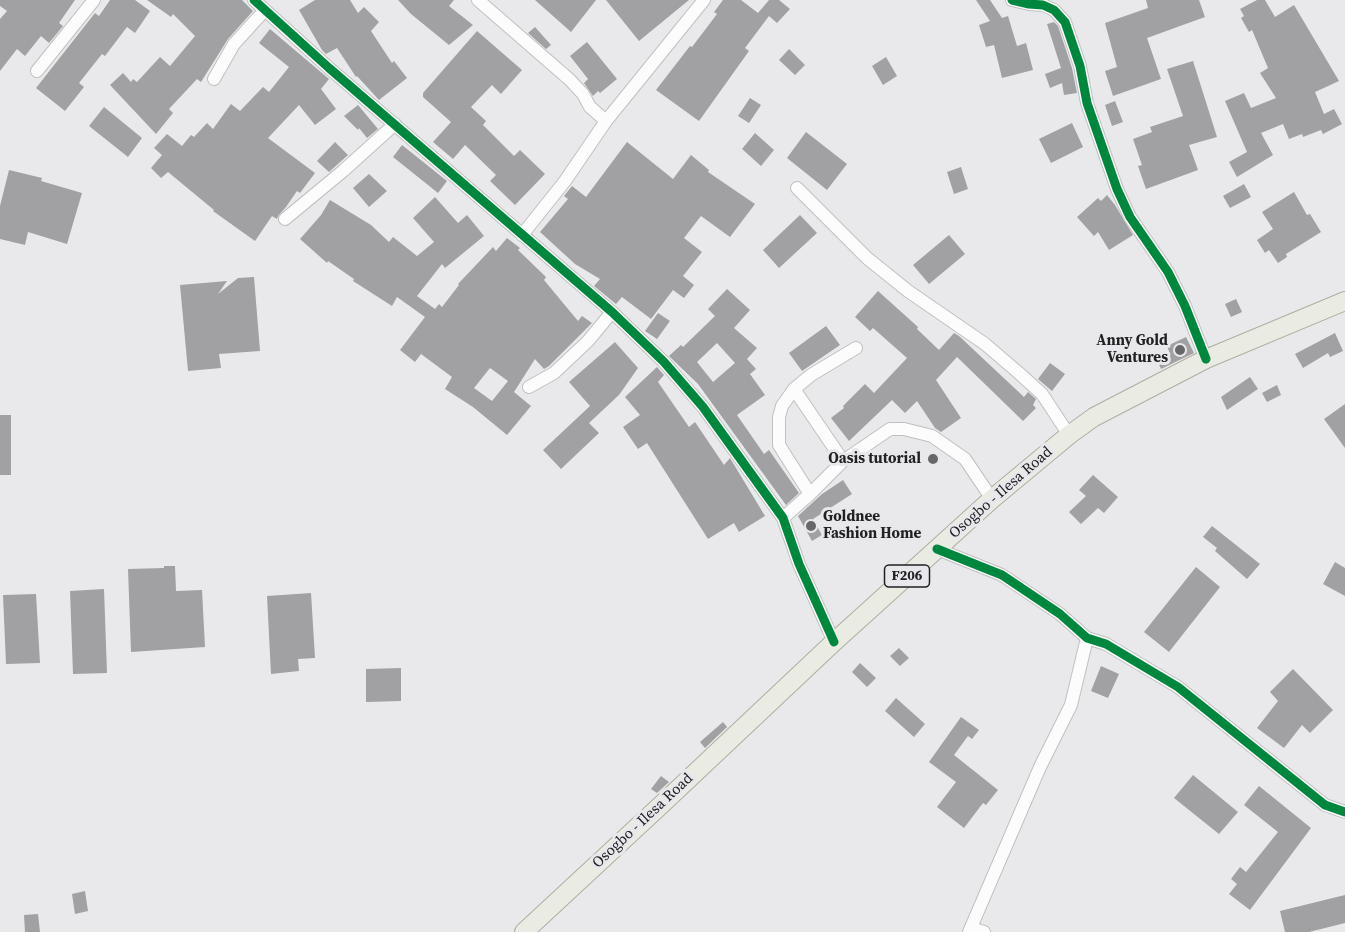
<!DOCTYPE html>
<style>
body{margin:0}
canvas{display:block;background:#e9e9eb}
</style>
<canvas width="1345" height="932"></canvas>
<script>
const ctx = document.querySelector('canvas').getContext('2d');
ctx.lineJoin = 'round';
function paint(path, color) {
  ctx.fillStyle = color;
  ctx.fill(path, 'evenodd');
}
function toPath(rows) {
  const path = new Path2D();
  for (const r of rows) {
    path.moveTo(r[0], r[1]);
    for (let i = 2; i < r.length; i += 2) path.lineTo(r[i], r[i + 1]);
  }
  return path;
}
function trace(path, color, width, dash) {
  ctx.strokeStyle = color;
  ctx.lineWidth = width;
  ctx.lineCap = dash ? 'butt' : 'round';
  ctx.setLineDash(dash || []);
  ctx.stroke(path);
}
function label(font, color, halo, rows, align = 'center') {
  ctx.font = font + ' "Source Serif 4",serif';
  ctx.lineWidth = 6;
  ctx.setLineDash([]);
  ctx.textBaseline = 'middle';
  ctx.strokeStyle = halo;
  ctx.fillStyle = color;
  for (const [text, x, y, turn = 0] of rows) {
    ctx.save();
    ctx.translate(x, y);
    ctx.rotate((+turn || 0) * Math.PI / 180);
    ctx.textAlign = isNaN(turn) ? turn : align;
    if (halo) ctx.strokeText(text, 0, 0);
    ctx.fillText(text, 0, 0);
    ctx.restore();
  }
}
paint(toPath([
 [0,0,75,0,59,23,63,26,49,43,41,36,25,56,17,49,0,71,0,19,7,11,0,6],
 [110,0,135,0,150,11,135,33,127,27,105,56,102,54,79,83,84,87,65,111,36,88,95,13,99,16],
 [147,0,242,0,253,11,228,39,201,82,197,79,169,109,173,113,156,134,110,85,123,73,131,82,133,79,137,82,160,57,170,66,195,36,173,14,171,17],
 [315,0,350,0,358,13,364,7,379,22,371,31,392,63,394,61,407,78,379,100,357,76,356,77,337,48,326,54,322,50,299,10],
 [398,0,454,0,449,6,473,25,449,45,411,14],
 [535,0,596,0,571,32],
 [606,0,689,0,639,41],
 [723,0,741,0,758,13,769,0,779,0,790,9,777,23,769,16,745,48,749,51,699,121,656,90,690,46,692,47,717,14,714,12],
 [976,0,990,0,1002,18,1008,16,1017,46,1026,43,1033,70,1002,78,994,45,986,47,979,25,990,21],
 [1146,0,1199,0,1205,17,1147,38,1161,79,1113,96,1105,71,1117,67,1105,23,1148,8],
 [1257,0,1265,0,1275,17,1294,5,1339,81,1315,92,1324,114,1334,109,1342,124,1323,134,1321,130,1303,137,1302,134,1289,139,1283,124,1261,133,1273,155,1237,177,1229,162,1247,152,1225,101,1244,93,1251,108,1276,98,1260,73,1268,68,1252,30,1249,32,1241,18,1244,16,1240,9],
 [1054,22,1058,26,1072,68,1077,93,1064,95,1062,83,1050,88,1045,74,1061,68,1047,24],
 [535,27,551,45,546,49,528,33],
 [270,29,329,79,321,89,336,109,315,125,299,105,268,138,315,173,300,193,297,191,286,207,278,216,277,219,272,216,255,241,213,211,214,210,168,172,161,178,151,168,162,155,154,148,167,134,182,146,191,135,194,137,207,123,213,129,231,104,240,111,263,87,269,92,289,67,259,43],
 [477,31,522,70,501,94,492,85,471,107,486,121,483,125,514,156,520,150,545,174,515,205,490,181,496,175,465,145,453,159,433,142,451,122,423,97,423,93],
 [587,42,617,79,600,93,598,91,593,96,584,83,588,79,570,56],
 [789,49,805,65,795,75,779,60],
 [886,57,897,76,883,85,872,66],
 [1193,61,1217,137,1189,145,1198,170,1146,189,1138,166,1142,165,1133,139,1152,132,1150,127,1183,116,1167,69],
 [750,98,761,105,749,123,738,116],
 [1115,101,1123,122,1112,126,1105,105],
 [358,105,378,129,367,138,359,128,358,130,344,116],
 [104,107,142,138,128,157,89,126],
 [1072,123,1083,147,1051,163,1039,139],
 [806,132,847,164,827,190,787,158],
 [755,133,774,150,761,166,742,149],
 [335,142,348,155,329,172,317,161],
 [627,142,673,179,691,155,709,170,708,172,755,204,730,237,701,216,684,238,702,252,683,276,694,285,684,298,673,290,651,319,622,297,616,304,594,286,600,279,575,264,540,232,568,199,564,196,572,186,586,197],
 [402,145,447,181,438,193,393,157],
 [961,167,968,189,954,194,947,172],
 [9,170,42,178,41,181,82,193,67,244,28,232,25,245,0,239,0,206],
 [369,174,387,191,369,207,353,188],
 [1244,184,1251,197,1230,208,1223,196],
 [1294,192,1307,215,1310,214,1321,232,1286,254,1287,257,1278,263,1269,250,1265,253,1257,240,1273,229,1262,212],
 [1107,195,1115,205,1133,235,1109,250,1098,232,1094,236,1077,217,1098,198,1101,201],
 [435,197,458,223,467,215,484,236,445,268,442,264,417,296,435,309,439,304,442,307,459,285,458,284,493,247,496,251,507,238,520,248,518,250,546,277,544,280,578,321,582,316,592,323,549,366,544,369,535,359,514,392,531,406,507,435,473,407,445,389,452,377,421,354,415,362,400,350,425,317,397,297,392,306,353,281,354,279,328,261,327,263,300,239,321,215,330,200,371,225,389,242,393,237,417,256,434,242,413,218],
 [490,368,508,381,492,401,474,388],
 [800,215,817,233,779,268,763,250],
 [949,235,965,254,929,284,913,265],
 [254,277,260,351,219,354,221,368,188,371,180,285,227,281,218,294,238,278],
 [727,289,750,310,734,328,757,348,747,359,756,369,750,374,765,395,737,415,764,454,769,450,799,493,786,505,698,384,669,356,681,345,683,347,715,316,708,309],
 [717,343,735,363,713,382,697,362],
 [878,291,918,327,917,329,939,350,954,333,959,336,1024,397,1028,392,1036,399,1033,405,1036,408,1023,421,957,357,936,380,961,418,941,432,935,428,917,401,905,413,892,400,849,441,831,418,844,408,843,406,865,384,874,393,907,358,873,328,870,331,855,317],
 [1236,299,1242,312,1231,317,1225,304],
 [658,313,670,321,657,339,645,331],
 [826,326,840,345,802,371,789,353],
 [1335,333,1343,351,1330,357,1328,353,1303,368,1295,354],
 [1186,337,1194,353,1161,369,1157,360,1170,354,1167,346],
 [615,342,638,368,619,395,589,423,599,433,561,469,543,450,590,406,569,382],
 [1050,363,1065,374,1052,391,1038,379],
 [657,367,664,375,658,382,689,427,695,422,724,465,730,458,765,516,739,532,734,523,708,539,647,443,638,449,623,427,640,415,625,397],
 [1250,377,1258,389,1227,410,1221,397],
 [1277,385,1281,395,1267,402,1262,393],
 [1345,404,1345,448,1324,419],
 [0,415,11,415,11,475,0,475],
 [1093,475,1118,497,1104,513,1098,508,1081,524,1069,512,1086,496,1079,490],
 [843,480,852,494,813,519,822,535,812,541,798,516,822,494],
 [1212,526,1260,564,1247,579,1215,551,1217,548,1203,537],
 [1335,562,1345,568,1345,596,1323,584],
 [164,566,175,566,176,591,202,590,205,647,131,652,128,569,164,568],
 [1196,567,1220,587,1169,652,1144,632],
 [104,589,107,673,73,674,70,591],
 [311,593,315,658,298,659,299,671,271,674,267,596],
 [36,594,40,663,6,664,3,595],
 [899,648,909,658,900,666,890,656],
 [860,663,876,678,867,687,852,672],
 [1101,666,1119,674,1108,698,1091,691],
 [401,668,401,701,366,702,366,669],
 [1293,669,1333,710,1310,733,1302,725,1284,748,1257,728,1278,701,1270,692],
 [896,698,925,724,914,737,885,711],
 [961,717,979,730,972,739,968,736,954,755,998,790,986,805,983,803,964,828,937,807,956,782,929,762],
 [723,722,727,727,705,748,700,742],
 [1193,775,1238,812,1219,834,1174,798],
 [661,776,669,782,657,793,651,789],
 [1259,786,1311,828,1250,910,1229,894,1237,884,1231,879,1240,867,1246,872,1278,832,1244,805],
 [85,891,88,911,75,914,72,894],
 [1345,895,1345,923,1309,932,1285,932,1280,911],
 [38,914,40,932,25,932,24,915]
]), '#a1a0a2');
const street = toPath([
 [254,0,329,68,612,312,664,362,703,407,783,518,799,564,834,642],
 [478,0,570,80,583,94,590,107,606,121],
 [1012,0,1029,4,1043,5,1054,10,1065,22,1080,66,1087,103,1117,189,1130,217,1168,272,1185,306,1206,359],
 [37,71,94,0],
 [214,79,234,44,265,10],
 [797,188,867,258,908,291,985,344,1020,374,1042,394,1069,435],
 [285,219,343,171,395,124],
 [522,235,565,181,606,121,704,0],
 [529,387,554,373,588,341,612,312],
 [794,389,843,461],
 [810,494,779,445,779,417,782,406,794,389,811,375,856,348],
 [783,518,810,494,843,461,890,429,904,429,932,436,965,459,992,499],
 [937,549,1002,575,1060,614,1087,638,1106,644,1178,687,1325,805,1345,812],
 [971,928,984,932],
 [969,932,1040,767,1071,705,1087,638]
]);
const primary = toPath([
 [524,932,661,805,834,642,992,499,1069,435,1094,417,1206,359,1345,301]
]);
trace(street, '#c0c0c1', 14);
trace(primary, '#acafa0', 20);
trace(street, '#fcfcfc', 12);
trace(primary, '#eaece3', 18);
trace(toPath([
 [254,0,329,68,612,312,664,362,703,407,783,518,799,564,834,642],
 [1012,0,1029,4,1043,5,1054,10,1065,22,1080,66,1087,103,1117,189,1130,217,1168,272,1185,306,1206,359],
 [937,549,1002,575,1060,614,1087,638,1106,644,1178,687,1325,805,1345,812]
]), '#00873e', 9);
for (const [x, y, r, color] of [
 [1180,350,6,"#676769"],
 [933,459,6,"#676769"],
 [811,526,6,"#676769"]
]) {
  const dot = new Path2D();
  dot.arc(x, y, r, 0, 2 * Math.PI);
  ctx.fillStyle = color;
  ctx.fill(dot);
  trace(dot, '#e8e8ec', 2);
}
for (const [x, y, w] of [
 [907,576,45]
]) {
  const box = new Path2D();
  box.roundRect(x - w / 2, y - 11, w, 22, 4.5);
  ctx.fillStyle = '#e8e8ec';
  ctx.fill(box);
  trace(box, '#212123', 1.5);
}
label('bold 14px', '#212123', null, [
 ["F206",907,576]
]);
label('bold 15px', '#212123', '#e8e8ec', [
 ["Anny Gold",1168,341],
 ["Ventures",1168,358],
 ["Oasis tutorial",921,459],
 ["Goldnee",823,517,"left"],
 ["Fashion Home",823,534,"left"]
], 'right');
label('15px', '#212123', '#e8e8ec', [
 ["Osogbo - Ilesa Road",1001,493,-41],
 ["Osogbo - Ilesa Road",643,821,-43]
]);
</script>
